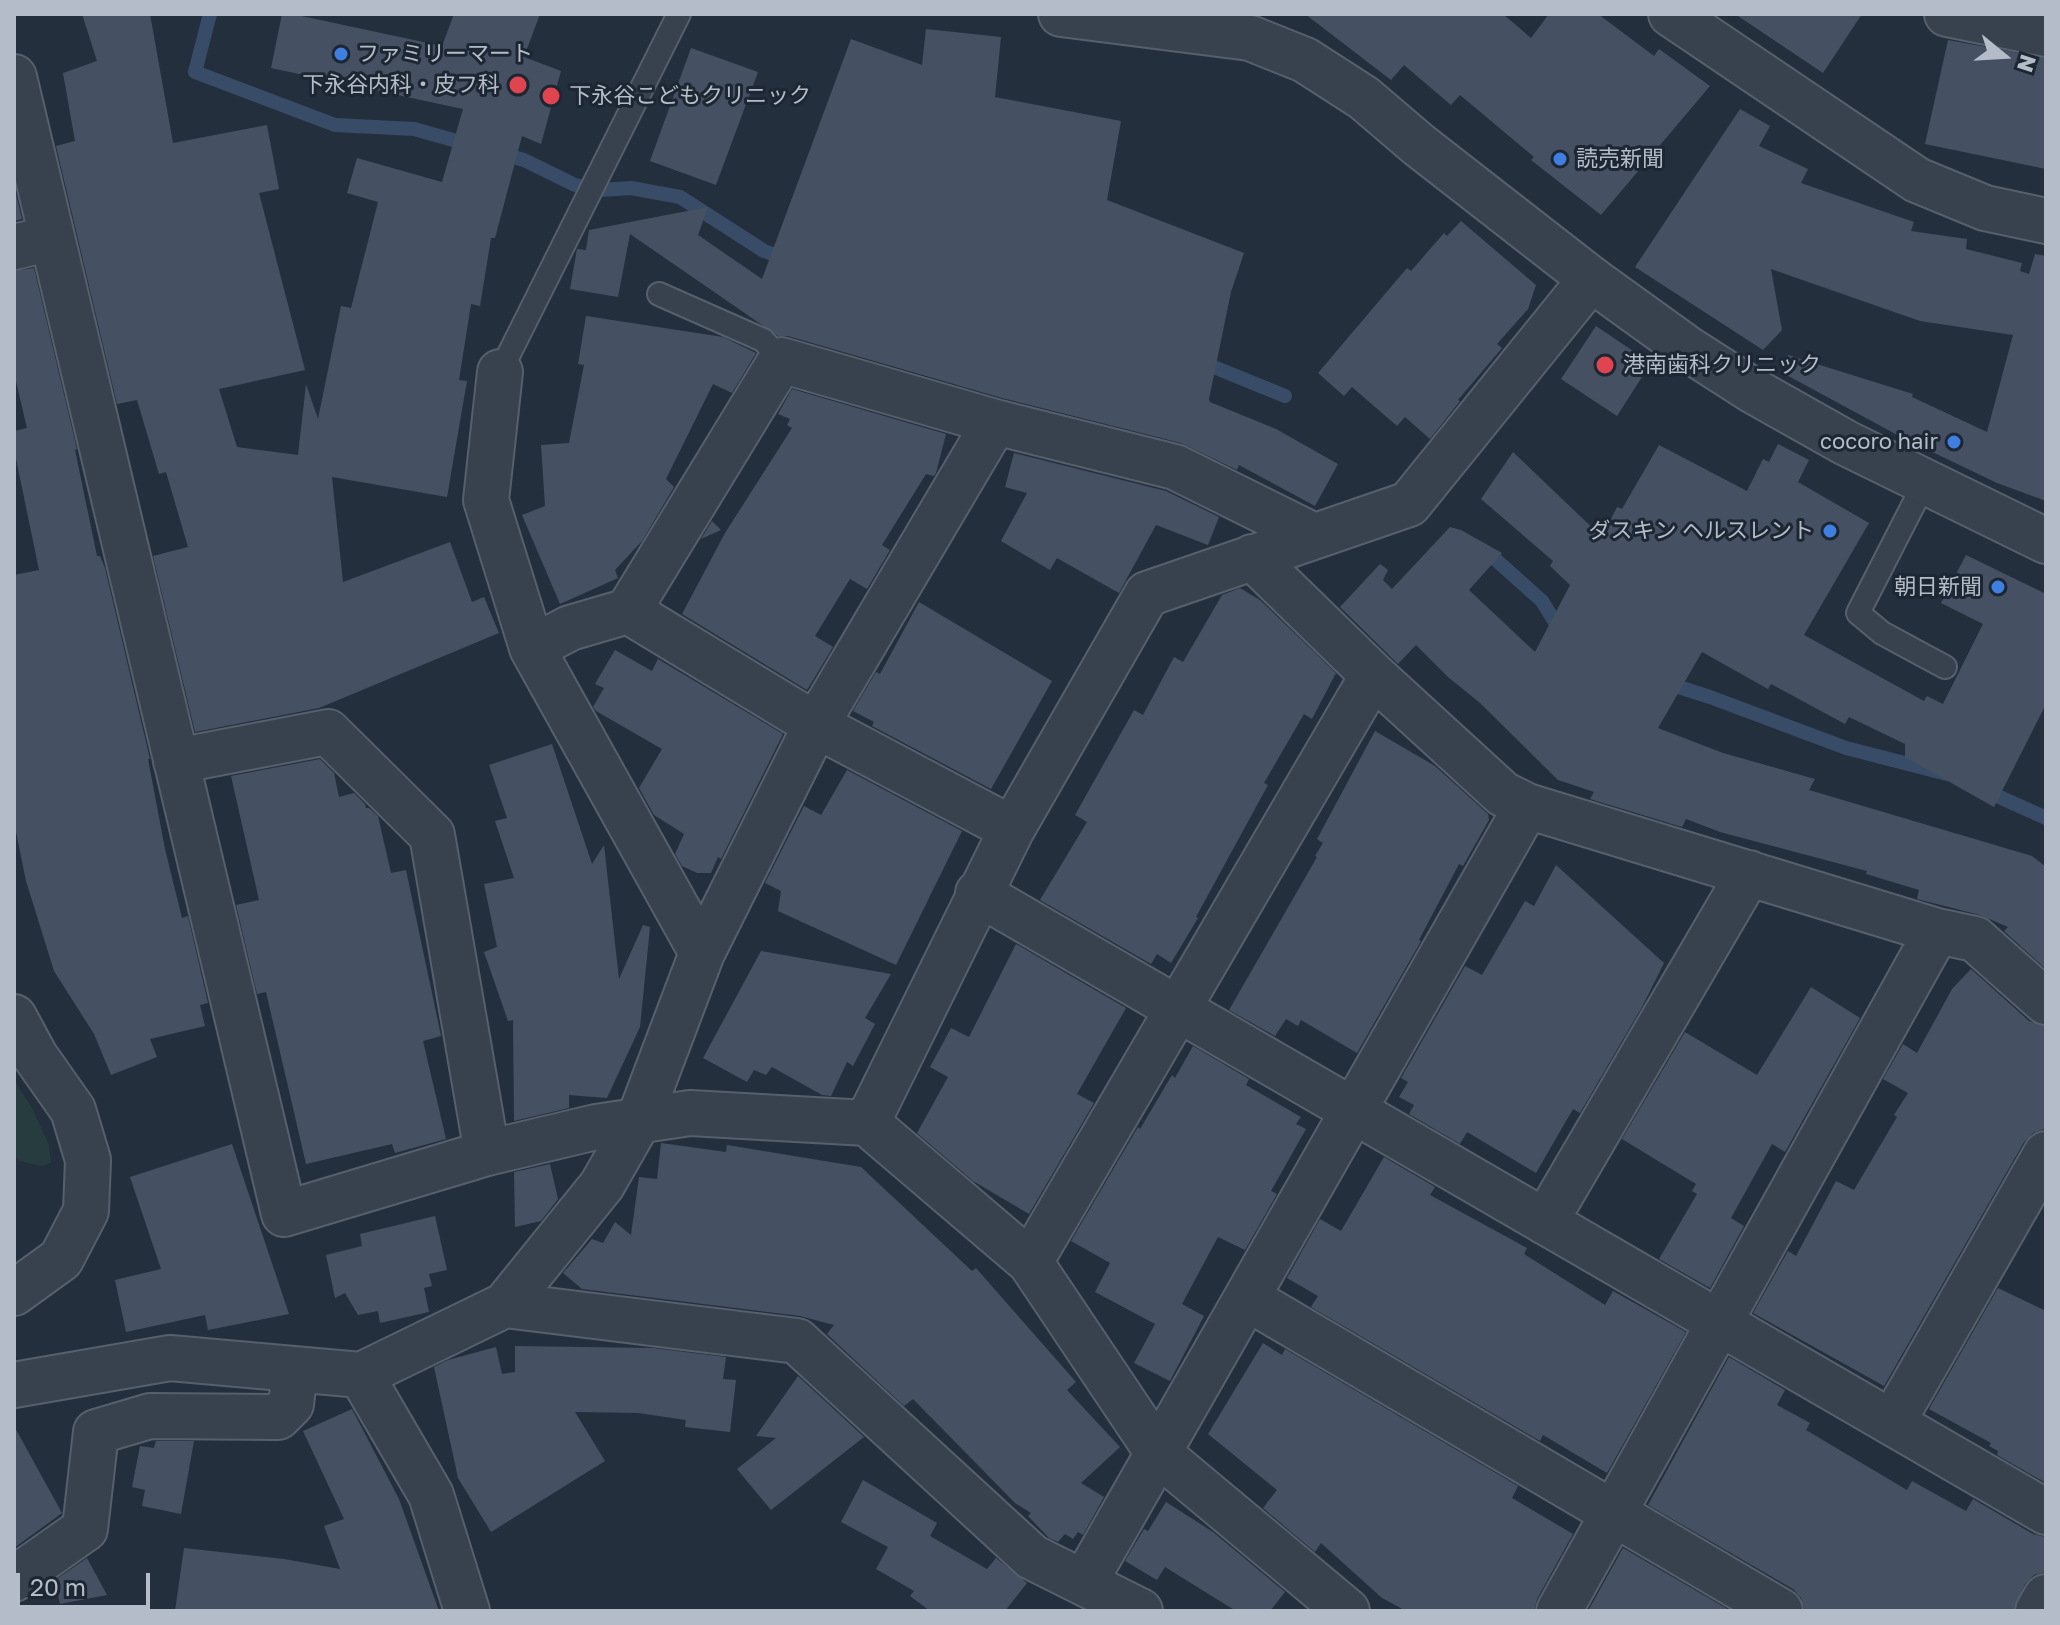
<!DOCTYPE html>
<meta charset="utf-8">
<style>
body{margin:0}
#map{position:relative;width:2060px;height:1625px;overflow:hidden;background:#242f3e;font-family:"Golos Text",sans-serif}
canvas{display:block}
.frame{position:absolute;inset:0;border:16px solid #b4bcc9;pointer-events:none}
.north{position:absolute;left:1964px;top:16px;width:80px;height:80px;-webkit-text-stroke:6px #1d2633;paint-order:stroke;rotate:108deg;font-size:22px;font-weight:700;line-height:32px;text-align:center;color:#b4bcc9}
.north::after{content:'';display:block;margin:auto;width:28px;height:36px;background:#b4bcc9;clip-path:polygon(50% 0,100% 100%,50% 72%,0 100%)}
.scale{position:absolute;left:16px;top:1573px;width:134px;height:36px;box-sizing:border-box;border:4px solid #b4bcc9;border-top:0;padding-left:10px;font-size:24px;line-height:28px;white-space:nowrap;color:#b4bcc9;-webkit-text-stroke:6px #1d2633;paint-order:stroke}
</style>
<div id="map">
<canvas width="2060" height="1625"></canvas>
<div class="frame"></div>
<div class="north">N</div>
<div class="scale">20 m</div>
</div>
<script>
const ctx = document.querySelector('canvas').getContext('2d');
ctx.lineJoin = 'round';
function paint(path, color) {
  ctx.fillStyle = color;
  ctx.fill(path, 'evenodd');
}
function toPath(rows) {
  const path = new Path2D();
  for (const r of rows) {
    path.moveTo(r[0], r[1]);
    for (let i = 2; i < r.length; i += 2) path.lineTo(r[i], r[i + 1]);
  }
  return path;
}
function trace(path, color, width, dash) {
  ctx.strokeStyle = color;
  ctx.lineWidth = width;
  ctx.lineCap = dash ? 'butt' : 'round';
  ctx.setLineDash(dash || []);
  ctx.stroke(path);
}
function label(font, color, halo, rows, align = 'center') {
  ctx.font = font + ' "Golos Text","Noto Sans JP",sans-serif';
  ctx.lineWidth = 6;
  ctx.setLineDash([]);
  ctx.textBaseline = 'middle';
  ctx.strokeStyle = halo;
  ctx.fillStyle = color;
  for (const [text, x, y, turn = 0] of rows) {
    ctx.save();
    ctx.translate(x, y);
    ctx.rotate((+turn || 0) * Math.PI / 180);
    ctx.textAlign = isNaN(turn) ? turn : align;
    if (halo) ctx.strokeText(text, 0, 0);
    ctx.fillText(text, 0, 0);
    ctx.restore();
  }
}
paint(toPath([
 [14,1080,33,1110,49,1145,51,1163,42,1166,19,1161,14,1154]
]), '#263c3f');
trace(toPath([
 [210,14,195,72,335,125,414,129,471,145],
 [499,153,524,160,575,185,600,190,631,188,680,197,764,251,789,260],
 [1199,361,1285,396],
 [1495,559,1542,601,1561,632],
 [1663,682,1710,697,1846,748,1947,774],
 [1984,790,2046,818]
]), '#394c67', 14);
paint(toPath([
 [82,14,150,14,173,143,267,125,279,189,259,193,305,370,219,389,237,447,298,455,306,384,318,419,341,306,351,308,378,202,347,193,357,158,442,182,463,109,271,68,282,14,292,14,442,46,454,14,540,14,524,57,561,71,541,144,522,136,495,238,491,238,480,306,471,304,459,380,467,381,447,497,332,477,343,582,450,542,472,602,484,597,499,633,319,708,195,732,153,556,188,547,166,472,159,474,137,400,117,404,56,146,75,141,63,73,97,61],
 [1305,14,1503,14,1531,38,1549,14,1598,14,1654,56,1659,49,1710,86,1601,215,1531,160,1534,157,1460,95,1451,105,1404,65,1391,80],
 [1735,14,1862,14,1823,73],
 [926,29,1001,37,995,97,1121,121,1107,200,1244,253,1231,292,1209,399,1210,402,1276,429,1338,464,1315,506,1239,465,1237,470,1181,443,1002,398,788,336,778,336,630,234,618,297,570,289,577,249,586,250,589,230,708,207,698,235,762,279,851,39,922,65],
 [1948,40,2046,58,2046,169,1925,144],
 [691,48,758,72,716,185,650,161],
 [1740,109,1770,126,1759,146,1808,169,1801,183,1914,222,1911,231,1967,239,1966,249,2022,263,2020,271,2029,274,2035,254,2046,256,2046,501,1997,483,1901,437,1781,372,1788,355,1913,394,1912,397,1987,432,2013,335,1920,321,1771,269,1782,330,1763,350,1635,267],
 [14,185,22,219,14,221],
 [1461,221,1536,285,1528,309,1497,344,1502,348,1458,400,1460,401,1430,439,1405,417,1397,426,1352,387,1344,396,1318,373,1407,268,1411,271,1444,233,1447,236],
 [34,268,77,449,75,450,97,556,100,556,105,568,150,759,148,759,165,849,182,918,188,916,208,1003,200,1005,205,1026,150,1039,157,1057,111,1075,94,1034,54,971,26,881,14,822,14,575,39,570,14,449,14,431,27,428,14,373,14,271],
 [586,316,723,337,756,353,732,393,713,384,666,479,674,487,642,541,615,570,618,578,560,604,522,515,545,506,541,445,569,443,584,365,578,364],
 [1596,326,1651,363,1617,416,1561,379],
 [792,389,946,434,936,473,934,476,926,474,882,545,890,550,867,589,850,579,815,636,833,647,807,690,682,614,725,533,792,428,787,425,790,419,778,414],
 [1778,444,1809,460,1798,482,1869,523,1804,635,1924,701,1927,696,1943,704,1983,624,1941,603,1966,555,2046,594,2046,704,1994,807,1905,757,1905,744,1849,717,1845,724,1771,684,1768,689,1702,652,1658,728,1723,753,1815,779,1809,790,2032,856,2046,867,2046,969,2004,931,2008,927,1980,915,1917,899,1919,890,1866,874,1867,871,1720,832,1686,819,1682,827,1590,799,1594,792,1558,780,1480,703,1448,677,1416,645,1398,664,1340,607,1380,564,1388,570,1383,580,1392,589,1450,527,1461,530,1502,553,1469,590,1535,652,1570,585,1550,566,1553,561,1481,499,1513,452,1602,537,1617,507,1622,509,1659,445,1747,491,1763,459,1769,462],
 [1014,453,1166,491,1219,517,1208,545,1156,525,1119,593,1057,558,1050,570,1001,541,1027,493,1005,487],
 [712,521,721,530,701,539],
 [1240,588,1260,600,1336,673,1312,719,1304,714,1264,783,1268,785,1196,917,1198,918,1171,963,1157,954,1151,964,1040,900,1087,822,1075,815,1134,710,1143,715,1174,657,1183,662,1222,595],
 [919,602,1052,681,991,789,872,726,874,722,853,711,876,672,880,674],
 [615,650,652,671,658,659,783,734,721,859,718,857,711,873,697,873,682,866,675,854,684,834,654,815,639,788,662,749,596,711,593,707,604,688,595,684],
 [1375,731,1435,766,1488,814,1489,820,1463,866,1459,864,1419,940,1421,941,1357,1053,1301,1020,1298,1026,1286,1019,1275,1036,1229,1010,1317,857,1315,856,1323,843,1317,839],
 [552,744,592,864,604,845,619,979,643,925,650,927,640,1027,607,1098,569,1095,569,1108,514,1121,513,1020,508,1021,484,952,497,947,484,884,514,878,495,821,507,818,489,765],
 [320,759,334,773,339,797,354,793,365,804,366,808,369,808,378,816,391,873,406,870,441,1036,423,1041,446,1139,395,1153,392,1144,306,1164,266,992,257,994,236,905,259,900,231,776],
 [847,770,962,831,896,965,778,911,781,891,765,883,804,806,821,815],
 [1556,865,1664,963,1642,1007,1580,1113,1573,1109,1536,1173,1467,1132,1460,1144,1409,1114,1414,1105,1399,1097,1408,1082,1401,1078,1465,966,1482,975,1525,901,1534,906],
 [1016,944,1126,1008,1077,1094,1094,1103,1029,1214,973,1181,917,1133,948,1077,930,1067,951,1028,969,1037],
 [761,951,891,974,865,1018,875,1024,853,1066,847,1062,831,1096,822,1095,772,1067,766,1075,754,1070,747,1082,703,1058],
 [1971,969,2029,1021,2046,1026,2046,1126,2044,1129,2033,1133,2024,1142,1884,1386,1753,1313,1788,1251,1796,1256,1836,1181,1854,1190,1897,1117,1894,1115,1908,1093,1883,1079,1903,1044,1917,1053,1952,989],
 [1811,987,1860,1018,1785,1152,1772,1144,1731,1218,1744,1226,1710,1288,1659,1259,1697,1194,1692,1191,1696,1184,1622,1139,1685,1032,1757,1075],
 [1193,1046,1249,1079,1246,1085,1301,1117,1296,1124,1306,1129,1271,1191,1277,1194,1245,1250,1218,1237,1182,1304,1204,1316,1170,1381,1134,1363,1155,1324,1095,1292,1110,1263,1071,1241,1138,1127,1140,1129,1172,1075,1175,1078],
 [661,1143,726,1152,727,1145,861,1167,972,1271,976,1268,1076,1382,1067,1390,1120,1447,1081,1483,1104,1497,1083,1535,1078,1532,1073,1539,1065,1534,1058,1542,1049,1538,1028,1516,1031,1513,1015,1503,913,1399,904,1406,827,1334,834,1325,800,1316,582,1289,563,1273,592,1239,603,1243,615,1222,631,1235,639,1177,657,1179],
 [232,1144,289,1314,208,1330,205,1315,126,1332,115,1280,161,1269,130,1177],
 [1384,1157,1435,1187,1430,1195,1527,1248,1524,1254,1605,1305,1613,1291,1686,1332,1607,1473,1543,1435,1540,1441,1311,1307,1318,1296,1287,1278,1320,1219,1341,1231],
 [550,1164,558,1199,541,1221,515,1227,514,1172],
 [435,1216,447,1270,429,1274,432,1286,424,1288,429,1312,380,1323,378,1311,358,1315,345,1293,335,1298,326,1255,362,1246,360,1234],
 [1998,1288,2046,1311,2046,1483,1997,1455,1998,1451,1989,1446,1991,1443,1929,1409],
 [1263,1343,1282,1355,1285,1349,1518,1486,1512,1498,1573,1534,1537,1599,1534,1611,1406,1611,1382,1598,1321,1543,1315,1552,1263,1508,1277,1490,1208,1434],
 [515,1346,653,1348,726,1357,723,1379,736,1380,730,1432,685,1427,686,1420,638,1413,575,1412,605,1461,491,1532,458,1478,434,1367,448,1360,496,1347,502,1374,515,1372],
 [1729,1357,1785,1390,1777,1405,1810,1423,1806,1430,1907,1490,1912,1481,1966,1511,1973,1499,2033,1534,2046,1537,2046,1572,2034,1575,2025,1584,2013,1611,1805,1611,1801,1598,1793,1589,1648,1505],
 [798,1376,864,1437,771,1510,737,1469,776,1438,756,1436],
 [352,1409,399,1499,439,1611,175,1611,184,1548,284,1559,340,1569,324,1526,344,1519,303,1431],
 [14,1426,62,1513,14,1548],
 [156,1441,194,1441,181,1514,142,1506,145,1490,132,1487,140,1446,154,1448],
 [863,1480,937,1523,930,1536,987,1569,996,1558,1027,1583,1005,1611,930,1611,910,1596,914,1591,876,1569,888,1547,841,1522],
 [1166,1502,1213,1532,1285,1592,1270,1611,1236,1611,1165,1567,1157,1580,1125,1561,1144,1529,1148,1531],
 [1623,1548,1731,1611,1588,1611],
 [87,1558,107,1595,60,1604,55,1580]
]), '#455162');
const service = toPath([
 [659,294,763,340,781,360],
 [500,372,679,14],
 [1925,482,1858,613,1882,633,1945,667]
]);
const minor = toPath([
 [1671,14,1917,180,1985,208,2046,221],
 [14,77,284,1214,487,1153,596,1127,690,1113,867,1123,1030,1262,1158,1453,1347,1611],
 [14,247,52,238],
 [500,372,486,500,532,648,702,953],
 [1252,557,1373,675,1503,794,1527,806,1937,931,1975,939,2046,1002],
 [628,611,781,360,995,422,1175,467,1314,536],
 [532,648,570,628,628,611,816,725,1012,829],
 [176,761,328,732,432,835,487,1153],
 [978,893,2046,1512],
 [867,1123,1012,829,1147,594,1409,504,1591,279],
 [1545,1222,1749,873],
 [1030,1262,1373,675],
 [1247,1298,1780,1611],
 [505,1305,797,1341,1032,1557,1140,1611],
 [361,1375,431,1495,467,1611],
 [14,1385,170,1358,361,1375,505,1305,602,1185,638,1122,702,953,816,725,995,422],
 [1892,1423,2046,1154],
 [14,1579,85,1529,96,1432,150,1416,278,1417,291,1404,295,1369],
 [1084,1583,1527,806],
 [1559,1611,1937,931],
 [2038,1611,2046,1597]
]);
const tertiary = toPath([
 [1061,14,1250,38,1305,60,1364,98,1419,145,1591,279,1688,349,1752,390,1846,443,2046,541],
 [1947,14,2046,34],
 [14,1017,35,1056,73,1110,88,1160,86,1211,61,1259,14,1293]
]);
trace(service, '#565f6c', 26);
trace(minor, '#565f6c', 48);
trace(tertiary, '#565f6c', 48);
trace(service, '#38414e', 22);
trace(minor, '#38414e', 44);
trace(tertiary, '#38414e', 44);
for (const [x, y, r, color] of [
 [341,54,8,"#3f7fe0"],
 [518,85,10,"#e0444e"],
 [551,96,10,"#e0444e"],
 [1560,159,8,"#3f7fe0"],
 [1605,365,10,"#e0444e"],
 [1954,442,8,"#3f7fe0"],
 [1830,531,8,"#3f7fe0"],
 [1998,587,8,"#3f7fe0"]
]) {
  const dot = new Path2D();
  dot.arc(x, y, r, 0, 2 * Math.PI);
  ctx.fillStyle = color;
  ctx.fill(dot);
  trace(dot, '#1d2633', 3);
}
label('22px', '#b4bcc9', '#1d2633', [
 ["ファミリーマート",357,54],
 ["下永谷内科・皮フ科",500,85,"right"],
 ["下永谷こどもクリニック",569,96],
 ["読売新聞",1576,159],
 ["港南歯科クリニック",1623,365],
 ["cocoro hair",1938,442,"right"],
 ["ダスキン ヘルスレント",1814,531,"right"],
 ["朝日新聞",1982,587,"right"]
], 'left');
</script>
